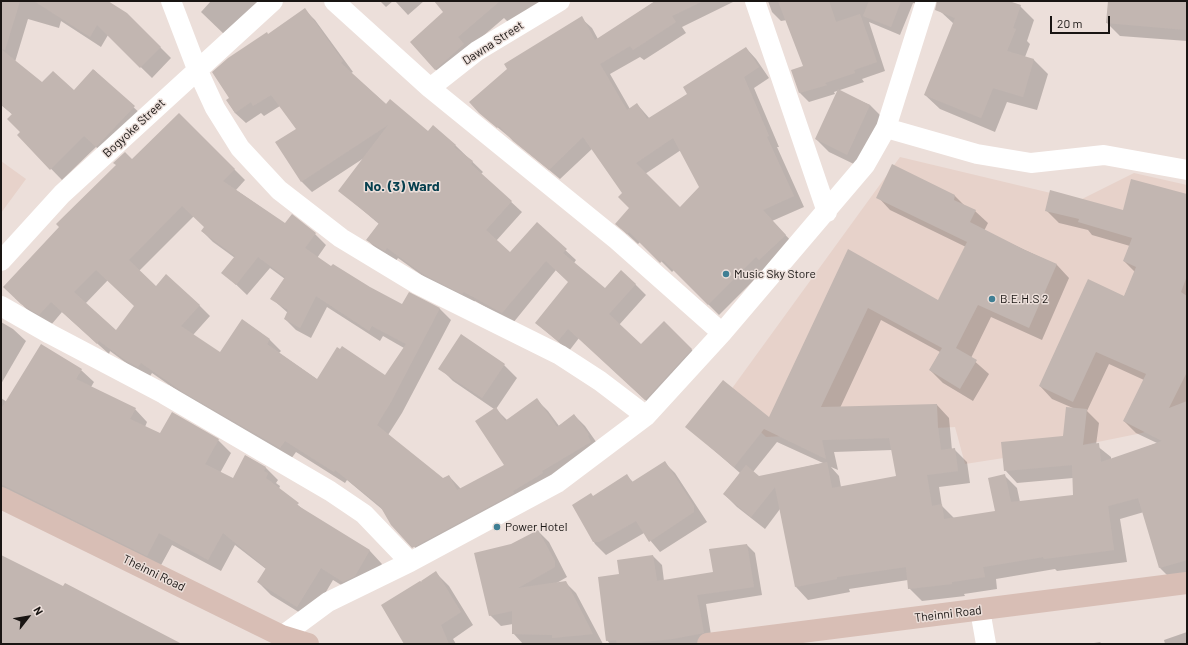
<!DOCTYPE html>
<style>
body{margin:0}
#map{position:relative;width:1188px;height:645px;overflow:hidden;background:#ecdfda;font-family:Barlow,sans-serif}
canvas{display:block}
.frame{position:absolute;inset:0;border:2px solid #191513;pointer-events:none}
.north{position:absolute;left:8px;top:597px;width:40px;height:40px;-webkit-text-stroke:3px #ecdfda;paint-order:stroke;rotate:59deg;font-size:11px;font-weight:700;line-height:16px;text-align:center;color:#191513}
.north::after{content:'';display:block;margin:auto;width:14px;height:18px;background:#191513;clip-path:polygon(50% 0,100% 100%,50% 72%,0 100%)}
.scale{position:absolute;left:1050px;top:16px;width:60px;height:18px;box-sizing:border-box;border:2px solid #191513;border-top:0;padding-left:5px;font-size:12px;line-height:14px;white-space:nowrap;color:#191513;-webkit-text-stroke:3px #ecdfda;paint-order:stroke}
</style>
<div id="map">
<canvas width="1188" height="645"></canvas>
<div class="frame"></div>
<div class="north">N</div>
<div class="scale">20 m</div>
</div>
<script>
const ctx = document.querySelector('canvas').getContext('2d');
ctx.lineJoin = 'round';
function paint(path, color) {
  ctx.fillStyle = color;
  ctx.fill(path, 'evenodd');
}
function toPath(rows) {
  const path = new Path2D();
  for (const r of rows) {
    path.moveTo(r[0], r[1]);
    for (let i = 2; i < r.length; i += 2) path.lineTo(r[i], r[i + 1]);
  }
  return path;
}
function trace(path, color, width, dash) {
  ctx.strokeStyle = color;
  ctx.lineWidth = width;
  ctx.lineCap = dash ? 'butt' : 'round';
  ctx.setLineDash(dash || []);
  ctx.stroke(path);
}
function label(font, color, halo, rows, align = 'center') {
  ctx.font = font + ' Barlow,sans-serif';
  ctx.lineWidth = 3;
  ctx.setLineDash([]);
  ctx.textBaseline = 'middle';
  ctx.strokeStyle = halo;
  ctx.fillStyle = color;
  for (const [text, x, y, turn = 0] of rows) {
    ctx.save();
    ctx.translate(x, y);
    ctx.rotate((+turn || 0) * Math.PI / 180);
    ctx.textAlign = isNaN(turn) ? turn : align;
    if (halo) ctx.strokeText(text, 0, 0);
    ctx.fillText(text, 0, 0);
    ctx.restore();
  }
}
paint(toPath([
 [900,157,1080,200,1134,173,1187,185,1187,416,1142,433,1068,448,965,464,955,427,766,437,725,398],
 [1,161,26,179,1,213]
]), '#e7d2ca');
paint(toPath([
 [1,1,106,1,127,14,171,58,152,78,108,35,101,47,61,21,59,28,28,19,15,62,42,84,75,92,94,70,145,118,108,157,96,147,62,180,18,135,21,132,13,115,1,105],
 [211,1,266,1,227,37,201,12],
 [380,1,393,1,386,7],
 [395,1,424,1,408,15],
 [445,1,552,1,509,23,504,18,468,49,446,80,435,69],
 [656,1,733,2,682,27,686,33,644,60,640,57,610,74,630,109,637,104,650,119,689,95,746,48,756,59,769,78,754,88,779,147,777,147,804,207,772,221,796,246,767,267,719,315,674,270,672,272,641,241,638,244,616,224,630,208,624,193,593,148,560,179,479,112,581,18,592,28,598,39],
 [681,150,700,187,680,209,645,174],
 [768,1,918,1,917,4,913,3,900,35,869,22,885,71,862,79,864,82,834,92,835,94,809,102,800,93,804,67,787,20,781,21,772,12],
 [945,1,1007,1,1020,6,1034,20,1027,41,1030,44,1025,57,1034,60,1048,74,1037,110,1007,102,995,132,940,109,925,95,954,24,941,12],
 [1109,1,1187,1,1187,41,1120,36,1107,23],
 [305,10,315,20,353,72,351,73,387,105,429,132,455,145,483,172,481,174,522,212,496,241,510,254,537,224,576,260,574,263,605,289,635,284,646,295,619,325,641,346,664,322,702,360,656,410,579,338,569,351,536,323,569,282,556,270,513,323,475,301,473,303,434,284,398,258,396,261,378,250,367,240,379,224,340,191,364,158,312,192,302,182,277,142,297,129,280,106,264,116,261,113,246,123,235,113,227,100,230,99,268,35],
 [838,91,870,105,883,118,860,167,829,152,816,139],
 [179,114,245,180,236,190,285,224,315,234,326,245,317,258,332,268,403,306,409,294,440,309,451,320,402,413,388,435,443,479,449,476,461,489,505,465,494,409,453,381,440,368,504,365,517,378,496,409,507,420,537,400,548,411,559,426,574,415,585,426,599,446,424,558,383,510,347,480,345,483,296,452,291,459,195,403,152,373,149,378,137,371,110,351,109,354,62,312,51,325,33,315,15,298,132,161],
 [194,216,205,227,202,231,213,242,235,258,223,272,247,295,270,268,285,279,271,298,288,313,285,319,296,330,311,338,327,307,380,341,383,336,404,348,385,377,318,380,279,353,281,351,270,340,242,321,220,353,193,335,210,316,199,305,156,287,139,271],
 [108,280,135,306,116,332,85,304],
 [1187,195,1187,577,1173,581,1160,568,1144,512,1120,519,1127,562,1057,571,1055,569,996,579,997,589,964,594,965,596,922,601,909,588,908,580,849,589,850,592,808,600,796,587,780,509,765,529,737,507,724,494,740,473,686,426,769,419,848,251,939,302,966,247,890,210,878,197,955,196,965,206,975,211,988,223,984,231,1057,265,1069,278,1042,340,991,317,971,358,989,374,973,401,943,383,930,370,940,352,881,320,840,408,937,405,949,418,952,450,954,449,967,462,970,483,939,487,942,506,954,518,996,512,1004,475,1017,488,1020,502,1074,496,1073,478,1017,483,1005,470,1063,437,1073,408,1052,399,1040,386,1124,297,1135,272,1124,261,1130,246,1092,235,1088,230,1059,223,1046,210,1123,211],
 [1109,364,1144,380,1124,421,1136,433,1157,443,1111,460,1111,457,1096,445,1099,423,1087,411],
 [777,442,823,463,759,477,753,472],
 [892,450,897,477,841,487,839,476,831,467,838,470,834,452],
 [1,322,13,329,26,341,1,384],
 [81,370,94,382,91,387,135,409,147,422,145,427,161,435,218,440,231,453,220,473,234,479,246,456,266,468,278,480,276,483,280,486,279,489,305,511,370,551,382,564,367,589,356,594,333,580,310,619,271,595,258,582,266,569,235,545,221,571,172,545,160,567,1,488,1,398,7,402],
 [665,463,675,473,707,522,660,552,644,533,606,555,595,544,573,505,594,497,627,476,634,483],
 [538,531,549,542,567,577,555,584,565,582,576,593,603,644,523,644,513,633,513,624,501,626,490,615,512,545],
 [747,545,755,553,762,595,706,604,712,641,697,644,610,644,607,640,620,575,653,556,662,565,664,581,714,573],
 [436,573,449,586,473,625,453,639,456,644,406,644],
 [1187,632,1187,644,1165,644,1164,640],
 [1100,642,1102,644,1088,644]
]), '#0003');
paint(toPath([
 [1,1,20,1,5,50,1,49,42,82,53,71,74,90,93,69,135,106,96,147,84,136,50,170,17,135,20,132,7,119,12,114,1,104],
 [34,1,108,1,127,13,161,47,140,68,97,25,90,37],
 [434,1,500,1,458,37,464,44,435,70,410,42,443,12],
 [655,1,703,1,672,16,676,22,633,50,630,46,600,64,627,110,637,103,647,119,687,94,683,87,746,47,759,67,744,77,769,136,767,137,794,196,763,210,786,235,759,260,756,257,708,305,663,260,660,263,629,232,627,234,615,224,629,208,618,197,622,193,583,137,549,170,513,141,499,126,497,128,479,113,469,102,507,69,504,64,582,16,595,40],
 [673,138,699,187,680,207,636,163],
 [778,1,829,1,836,22,860,14,877,62,854,70,855,73,825,83,827,85,799,93,791,70,803,66],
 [869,1,901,1,891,27,863,16],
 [937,1,1009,1,1021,5,1013,28,1016,29,1007,51,1034,59,1023,97,993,88,981,118,924,95,955,18,935,10],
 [1108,1,1187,1,1187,30,1106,23],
 [305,8,343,61,341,63,386,104,390,99,428,131,433,125,456,145,454,147,473,161,471,164,512,201,486,230,510,252,537,222,567,249,563,253,605,288,621,270,636,284,609,314,641,344,664,321,692,349,645,400,568,329,558,341,535,323,568,282,546,261,502,313,464,292,462,294,423,274,387,248,385,251,366,240,379,223,338,191,388,125,301,182,275,142,296,129,271,95,253,106,251,102,235,113,226,100,229,98,212,72,228,58,267,32,268,34],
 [838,89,870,105,847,155,815,139],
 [179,113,235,169,223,181,285,223,292,214,316,233,305,248,331,266,333,264,370,287,402,304,409,292,440,308,391,402,377,425,443,478,449,475,457,490,504,465,475,421,496,407,505,421,537,398,557,427,574,414,589,435,588,436,591,442,542,471,543,473,513,491,514,493,412,548,391,525,380,506,335,470,334,472,285,441,280,448,183,392,141,363,138,367,125,360,99,341,97,344,51,302,39,315,21,304,3,287,59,227,56,224,116,165,113,163,125,152,132,159],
 [182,206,204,227,201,231,235,256,221,273,236,285,258,257,285,277,270,299,288,310,284,319,300,328,316,296,369,331,372,326,406,344,385,375,342,346,340,349,337,347,317,379,267,344,270,339,242,319,220,352,181,326,200,305,166,274,156,286,129,260],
 [96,270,134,306,116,330,74,292],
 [892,164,955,195,954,200,976,210,970,222,1025,250,1057,264,1029,328,978,305,956,348,977,360,960,389,929,370,942,348,868,308,821,407,937,404,938,427,941,450,955,448,958,471,927,475,932,506,942,504,944,519,995,511,988,478,1005,474,1011,502,1073,495,1072,465,1004,471,1001,442,1063,436,1066,407,1087,409,1083,445,1099,443,1101,462,1162,441,1123,421,1146,374,1096,352,1073,402,1039,386,1088,279,1124,296,1136,267,1123,261,1132,238,1078,222,1079,219,1045,211,1050,190,1123,210,1131,179,1187,194,1187,276,1181,292,1187,296,1187,372,1169,408,1187,401,1187,560,1159,568,1138,498,1108,506,1114,550,1044,559,1043,557,983,567,985,577,952,582,952,584,908,589,906,567,837,577,837,579,795,587,775,487,751,517,723,494,746,465,759,476,827,462,832,488,896,476,889,438,822,440,826,459,764,429,734,467,685,427,723,380,769,417,848,249,938,300,967,242,876,198],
 [461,334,505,364,482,398,438,369],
 [41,344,82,369,76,379,136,408,130,419,160,433,172,412,219,439,205,464,233,478,245,455,266,467,264,471,268,473,266,478,299,503,297,505,370,550,355,576,343,582,321,568,297,607,257,582,266,568,223,533,208,560,159,533,147,556,1,484,1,409],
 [665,461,694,506,694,512,649,542,636,521,599,542,593,542,572,505,591,493,593,496,627,474,632,482],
 [538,530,555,561,555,567,518,588,566,581,593,634,552,638,552,635,512,634,512,611,489,616,474,553,511,544],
 [747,544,754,587,697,595,704,633,672,639,621,644,617,644,616,640,606,641,598,577,619,574,617,560,653,555,657,581,713,572,709,549],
 [1,555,63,586,65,583,182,644,1,644],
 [436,571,461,612,441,625,449,644,404,644,381,605,420,581,422,582,421,581]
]), '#c2b6b1');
trace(toPath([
 [171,1,197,69,215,108,240,148,279,190,341,238,417,284,560,355,600,381,646,416],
 [334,1,430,88,617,240,722,333],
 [755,1,827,212],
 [430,88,477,51,560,1],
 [886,128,977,154,1031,163,1104,155,1187,170],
 [1,261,62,194,273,1],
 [1,306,50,334,164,394,330,491,364,514,410,562],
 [980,610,986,644],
 [282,636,328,602,410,562,557,483,646,416,722,333,865,165,886,128,926,1]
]), '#fff', 20);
trace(toPath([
 [1,498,282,636,308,644],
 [708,644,1187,583]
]), '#d8beb5', 22);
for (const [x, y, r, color] of [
 [726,274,4,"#407f94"],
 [992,299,4,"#407f94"],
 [497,527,4,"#407f94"]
]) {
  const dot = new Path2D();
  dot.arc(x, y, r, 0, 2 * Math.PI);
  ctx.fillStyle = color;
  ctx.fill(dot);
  trace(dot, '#ecdfda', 1.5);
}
label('12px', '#191513', '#ecdfda', [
 ["Dawna Street",493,43,-33],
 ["Bogyoke Street",134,128,-43],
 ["Theinni Road",154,573,26],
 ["Theinni Road",948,614,-7]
]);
label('12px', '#191513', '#ecdfda', [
 ["Music Sky Store",734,274],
 ["B.E.H.S 2",1000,299],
 ["Power Hotel",505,527]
], 'left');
label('bold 14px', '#07404f', '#ecdfda', [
 ["No. (3) Ward",402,186]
]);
</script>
